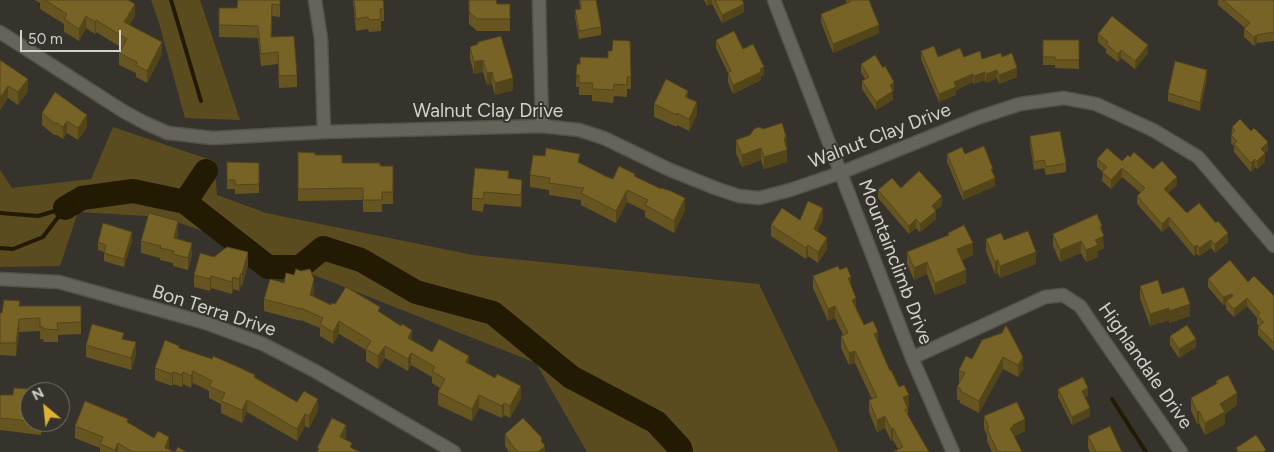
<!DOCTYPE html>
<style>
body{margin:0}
#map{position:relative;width:1274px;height:452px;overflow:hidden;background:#35332c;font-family:Figtree,sans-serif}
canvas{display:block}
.north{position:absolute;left:20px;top:382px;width:50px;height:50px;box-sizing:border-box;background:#35332c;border:1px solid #74726c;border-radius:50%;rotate:332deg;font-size:14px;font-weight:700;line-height:20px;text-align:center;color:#d3d1cd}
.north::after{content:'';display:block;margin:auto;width:18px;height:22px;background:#dbb233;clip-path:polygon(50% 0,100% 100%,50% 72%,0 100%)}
.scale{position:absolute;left:20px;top:30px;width:101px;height:22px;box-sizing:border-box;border:2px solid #d3d1cd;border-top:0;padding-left:6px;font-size:15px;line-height:18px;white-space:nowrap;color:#d3d1cd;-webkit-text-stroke:4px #35332c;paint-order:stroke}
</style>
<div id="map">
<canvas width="1274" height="452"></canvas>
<div class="north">N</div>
<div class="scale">50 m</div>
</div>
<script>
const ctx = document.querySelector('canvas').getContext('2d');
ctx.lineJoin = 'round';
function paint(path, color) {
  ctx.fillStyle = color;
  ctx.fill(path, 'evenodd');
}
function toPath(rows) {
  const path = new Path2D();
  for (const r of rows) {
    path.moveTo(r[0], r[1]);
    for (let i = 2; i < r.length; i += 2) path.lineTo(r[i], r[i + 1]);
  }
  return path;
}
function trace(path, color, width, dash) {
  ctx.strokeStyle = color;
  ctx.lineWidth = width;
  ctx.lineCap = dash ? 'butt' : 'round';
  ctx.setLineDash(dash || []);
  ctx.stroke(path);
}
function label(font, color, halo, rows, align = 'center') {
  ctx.font = font + ' Figtree,sans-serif';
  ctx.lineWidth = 4;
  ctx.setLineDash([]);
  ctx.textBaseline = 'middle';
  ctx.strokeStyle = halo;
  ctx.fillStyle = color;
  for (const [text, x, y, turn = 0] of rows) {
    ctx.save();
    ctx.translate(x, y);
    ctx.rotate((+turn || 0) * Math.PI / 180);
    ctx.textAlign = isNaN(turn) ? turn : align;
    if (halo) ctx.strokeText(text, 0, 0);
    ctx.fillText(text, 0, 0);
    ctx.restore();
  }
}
paint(toPath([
 [151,0,200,0,240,120,185,118,159,23],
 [113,127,214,161,217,195,266,213,473,255,759,284,839,452,587,452,536,363,208,233,163,217,78,212,60,266,0,267,0,170,12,188,91,179]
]), '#5b4c1f');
trace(toPath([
 [171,0,201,101],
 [0,213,38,216,65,208],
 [0,248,13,249,43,237,65,208],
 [1112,399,1146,452]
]), '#221a02', 4);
trace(toPath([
 [206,171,185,202,268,267,300,267,323,248,361,260,416,292,493,313,571,377,656,422,680,448,681,452],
 [65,208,82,198,133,191,185,202]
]), '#221a02', 24);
const minor = toPath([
 [315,0,321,39,324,132],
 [539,0,542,126],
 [774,0,912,358,953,452],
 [0,32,123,111,145,123,168,133,213,138,324,132,542,126,579,130,604,138,668,169,715,188,739,196,759,198,790,190,840,173,977,118,1020,104,1064,98,1096,104,1153,130,1198,157,1274,246],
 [0,279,59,282,206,323,263,344,315,371,454,452],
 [912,358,1045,297,1063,295,1080,306,1181,452]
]);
trace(minor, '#54514c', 15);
trace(minor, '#66635b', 12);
paint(toPath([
 [35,0,128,0,135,16,129,25,162,54,147,83,136,77,136,73,119,65,119,53,122,48,96,32,95,34,86,28,79,41,64,32,64,24,40,9,40,3],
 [280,0,280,17,272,16,271,37,297,75,297,87,279,88,278,64,261,66,258,38,219,37,219,8,237,8],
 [353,0,383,0,384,9,384,21,381,21,381,31,369,32,368,29,356,31],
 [469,0,497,4,510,4,510,31,477,31,469,24],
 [579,0,596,0,601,27,601,35,579,39,575,18,575,10,580,9],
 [704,0,742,0,744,12,722,23,712,4,707,6],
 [846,0,869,0,879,33,833,53,821,22,821,14,847,3],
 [1218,0,1274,0,1274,41,1257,43,1254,46,1244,37,1244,29,1245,28,1218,5],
 [1098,34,1148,53,1135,69,1121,58,1118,62,1106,53,1106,49,1098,42],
 [716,40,743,49,764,75,761,76,761,80,733,94,728,82,728,73,716,48],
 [1043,40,1079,40,1079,69,1055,68,1055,65,1043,65],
 [630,41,631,89,627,89,627,97,614,96,613,103,592,101,592,95,579,95,579,87,576,87,577,64,580,64,608,58,612,51],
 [478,42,513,90,495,95,492,84,487,85,483,72,474,74,470,59,470,47,478,44],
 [921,51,938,57,964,57,982,59,1002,57,1017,77,999,84,997,78,986,83,985,80,974,84,973,82,956,90,956,95,939,102,921,59],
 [0,60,28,91,18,105,8,98,0,110],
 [861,64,894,90,893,91,893,100,876,110,862,89,862,81,865,79,861,72],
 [1207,78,1200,111,1168,101,1168,93],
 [688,98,697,114,689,131,677,125,677,127,654,117,654,104],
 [42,113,87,127,78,140,67,133,63,139,57,135,54,135,42,125],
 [1232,127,1268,151,1265,153,1265,162,1257,169,1255,167,1251,172,1234,152,1234,146,1231,143],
 [763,129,786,136,787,162,764,169,761,160,742,167,736,153,736,140,750,135],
 [1030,136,1066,163,1066,172,1046,175,1044,168,1034,170,1030,145],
 [298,152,315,155,342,163,380,166,393,166,393,204,382,204,382,212,363,212,363,200,298,201],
 [947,154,965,154,993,174,995,186,963,200,947,162],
 [1130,157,1153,169,1177,185,1168,193,1187,213,1228,242,1215,253,1211,248,1199,256,1197,254,1194,256,1169,226,1162,232,1137,204,1137,196,1141,193,1122,177,1111,189,1102,181,1103,172,1097,167,1097,159,1122,161],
 [227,162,259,163,259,193,235,194,235,189,227,189],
 [580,163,607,177,613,179,635,177,685,210,674,233,645,217,645,211,627,202,616,223,581,205,581,200,549,195,549,190,530,187,530,175],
 [509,178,522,192,521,207,484,204,483,212,472,210,472,198],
 [901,188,942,205,936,210,936,219,920,232,916,228,909,234,878,198,878,190],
 [823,219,817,231,827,249,818,263,808,256,806,259,771,236,771,225,800,220],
 [178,233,177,239,192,255,188,270,173,266,173,263,160,260,160,258,141,253,141,241],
 [948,233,973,255,962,260,966,283,935,295,927,274,914,280,907,264,907,252,948,235],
 [1053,234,1102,234,1104,248,1098,251,1098,257,1086,262,1081,253,1060,262,1053,246],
 [986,239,1004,240,1036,264,1000,278,998,273,995,274,986,251],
 [132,240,124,267,104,261,104,252,98,250,98,242],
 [248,264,242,286,241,285,239,291,233,289,232,294,211,288,210,291,194,287,194,275],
 [840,270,851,285,856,308,864,325,878,343,890,371,909,407,908,407,908,416,929,452,898,449,893,440,891,441,885,428,877,432,869,412,869,400,872,399,855,363,849,365,841,348,841,336,843,335,835,318,828,321,813,288,813,276],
 [1208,279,1248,282,1274,296,1274,351,1258,335,1258,327,1259,326,1257,324,1257,318,1247,306,1234,317,1226,309,1226,304,1223,305,1208,287],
 [1140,286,1162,294,1190,316,1169,323,1169,320,1150,326,1140,298],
 [314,291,313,296,331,305,335,304,380,313,412,340,432,352,469,364,521,398,510,418,504,415,502,418,479,408,472,421,438,405,438,392,440,388,432,383,432,377,411,365,408,371,385,358,378,369,366,361,366,350,339,334,333,344,320,336,320,328,301,320,301,321,264,311,264,299],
 [20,306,81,322,81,334,58,335,58,342,44,342,43,339,40,339,40,331,19,332,16,356,0,355,0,313,2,313],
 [1170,336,1196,347,1179,358,1170,345],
 [124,339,136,355,131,370,86,357,86,345],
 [982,340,1023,369,1018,377,1003,369,979,413,960,403,960,401,957,399,957,387,960,383,959,382,959,370,972,359],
 [179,348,255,377,297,402,318,411,309,428,305,426,297,441,247,412,242,423,221,413,221,404,209,398,209,391,193,383,191,388,183,384,182,387,173,384,172,386,155,380,155,368],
 [1216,381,1237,405,1225,414,1225,424,1205,435,1199,423,1197,424,1191,410,1191,398,1216,384],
 [1058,389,1088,396,1085,397,1090,416,1072,425,1058,397],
 [30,392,30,422,42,422,41,435,0,430,0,395,13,395],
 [60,396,64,409,63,424,46,422,60,422],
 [984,416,1025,431,1014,436,1022,452,992,452,987,441,987,435,984,429],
 [128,423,169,449,174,452,100,452,100,448,75,438,75,426],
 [505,434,542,442,545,452,509,452,505,446],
 [1088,436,1122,452,1090,452,1088,448]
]), '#665520');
paint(toPath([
 [707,0,712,0,712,4,707,6],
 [135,4,135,16,124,35,124,22],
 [744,4,744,12,722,23,722,15],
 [86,16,86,28,79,41,79,29],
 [96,20,96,32,95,34,95,22],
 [879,25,879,33,833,53,833,44],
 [1257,35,1257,43,1254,46,1254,37],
 [162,42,162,54,147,83,147,71],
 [1148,45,1148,53,1135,69,1135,61],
 [1121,50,1121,58,1118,62,1118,54],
 [483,60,483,72,474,74,474,62],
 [764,67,764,75,761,76,761,80,733,94,733,85],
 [1017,68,1017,77,999,84,999,75],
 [997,70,997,78,986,83,986,74],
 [1207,70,1207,78,1200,111,1200,103],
 [492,72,492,84,487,85,487,73],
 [985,72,985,80,974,84,974,76],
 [973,74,973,82,956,90,956,95,939,102,939,94,954,82],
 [513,78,513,90,495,95,495,83],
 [28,79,28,91,18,105,18,92],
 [894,82,894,90,890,93,890,85],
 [8,86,8,98,0,110,0,98],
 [688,91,688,103,685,97],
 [893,91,893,100,876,110,876,102],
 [697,102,697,114,689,131,689,119],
 [87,115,87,127,78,140,78,128],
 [67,121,67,133,63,139,63,127],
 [786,136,787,162,764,169,764,157],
 [1268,142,1268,151,1261,157,1261,149],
 [761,148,761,160,742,167,742,155],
 [1265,153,1265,162,1257,169,1257,161],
 [1255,159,1255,167,1251,172,1251,163],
 [1122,168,1122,177,1111,189,1111,180],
 [1177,177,1177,185,1164,197,1164,189],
 [995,178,995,186,963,200,963,192],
 [522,180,522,192,521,207,521,195],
 [627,190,627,202,616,223,616,211],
 [942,196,942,205,932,214,932,206],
 [685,198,685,210,674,233,674,221],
 [823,208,823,219,814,240,814,229],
 [936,211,936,219,920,232,920,224],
 [1169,217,1169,226,1162,232,1162,224],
 [916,219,916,228,909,234,909,226],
 [178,221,178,233,174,250,174,238],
 [1102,226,1104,248,1098,251,1098,257,1086,262,1086,250,1095,240,1100,227],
 [132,232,132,240,124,267,124,259],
 [1228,233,1228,242,1215,253,1215,244],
 [827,238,827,249,818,263,818,252],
 [1211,240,1211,248,1199,256,1199,248],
 [1081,241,1081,253,1060,262,1060,250],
 [192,243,192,255,188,270,188,258],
 [973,243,973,255,957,261,957,249],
 [808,245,808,256,806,259,806,248],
 [1197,245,1197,254,1194,256,1194,247],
 [248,252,248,264,242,286,242,274],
 [1036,252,1036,264,1000,278,1000,266],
 [998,260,998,273,995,274,995,262],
 [927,262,927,274,914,280,914,268],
 [966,270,966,283,935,295,935,283],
 [241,273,241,285,239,291,239,279],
 [211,276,211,288,210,291,210,279],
 [233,277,233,289,232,294,232,282],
 [851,277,851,289,848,278],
 [314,279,314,291,310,307,310,295],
 [1232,294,1232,302,1226,301,1226,304,1223,305,1223,297],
 [856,298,856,310,852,300],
 [1247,298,1247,306,1234,317,1234,309],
 [1190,304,1190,316,1169,323,1169,311],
 [835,306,835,318,828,321,828,309],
 [1169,308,1169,320,1150,326,1150,314],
 [19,319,19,332,16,356,16,343],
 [339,321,339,334,333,344,333,332],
 [412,330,412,342,408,338],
 [878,332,878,344,874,334],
 [1196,339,1196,347,1179,358,1179,349],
 [136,342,136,355,131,370,131,358],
 [385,346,385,358,378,369,378,356],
 [855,351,855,363,849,365,849,353],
 [411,353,411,365,408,371,408,359],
 [469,356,469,368,466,362],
 [1003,357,1003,369,979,413,979,401],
 [1023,357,1023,369,1018,377,1018,365],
 [193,371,193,383,191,388,191,376],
 [173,372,173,384,172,386,172,374],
 [183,372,183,384,182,387,182,375],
 [521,386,521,398,510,418,510,406],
 [1088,388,1088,396,1082,399,1082,391],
 [1237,393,1237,405,1225,414,1225,424,1205,435,1205,423,1220,404],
 [479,395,479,408,472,421,472,409],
 [909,395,909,407,903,409,903,397],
 [64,396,64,409,63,424,63,412],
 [318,399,318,411,309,428,309,416],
 [247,400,247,412,242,423,242,410],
 [504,403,504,415,502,418,502,406],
 [1090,408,1090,416,1072,425,1072,417],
 [1199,411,1199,423,1197,424,1197,412],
 [305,414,305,426,297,441,297,429],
 [885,416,885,428,877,432,877,420],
 [1025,419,1025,431,1013,437,1010,428,1013,425],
 [41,422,42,422,41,435],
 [346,425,346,437,340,449,340,437],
 [893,428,893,440,891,441,891,429],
 [169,437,169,449,165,448],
 [542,438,542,448,545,446,545,452,538,452],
 [118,443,118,452,115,452,115,450]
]), '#53451a');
const building = toPath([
 [45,0,128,0,135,4,124,22,162,42,147,71,136,65,137,62,119,53,127,39,96,20,95,22,86,16,79,29,64,19,67,14,45,0],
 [238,0,280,0,280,5,272,4,271,37,294,36,297,75,279,76,278,52,261,54,258,26,219,25,219,8,237,8,238,0],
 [354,0,383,0,384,9,380,9,381,19,369,20,368,17,356,19,354,0],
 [469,0,496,0,497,4,510,4,510,19,477,19,469,12,469,0],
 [580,0,596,0,601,27,579,31,575,10,581,9,580,0],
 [715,0,742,0,744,4,722,15,715,0],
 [850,0,869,0,879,25,833,44,821,14,850,2,850,0],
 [1223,0,1274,0,1274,32,1257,35,1254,37,1244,29,1250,23,1223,0],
 [1112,16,1148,45,1135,61,1121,50,1118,54,1106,44,1108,42,1098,34,1112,16],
 [734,31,743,49,753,44,764,67,760,69,761,72,733,85,728,73,731,71,716,40,734,31],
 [501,36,513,78,495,83,492,72,487,73,483,60,474,62,470,47,478,44,478,42,501,36],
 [613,40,630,41,631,77,627,77,627,85,614,84,613,90,592,89,593,83,579,83,579,75,576,75,577,64,580,64,580,57,608,58,608,51,612,51,613,40],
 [1043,40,1079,40,1079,60,1055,60,1055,57,1043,57,1043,40],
 [934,46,938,57,960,48,964,57,980,51,982,59,1001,53,1002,57,1012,53,1017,68,999,75,997,70,986,74,985,72,974,76,973,74,954,82,956,87,939,94,921,51,934,46],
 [875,55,883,68,885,66,894,82,890,85,893,91,876,102,862,81,869,77,861,64,875,55],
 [0,60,28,79,18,92,8,86,0,98,0,60],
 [1175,61,1207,70,1200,103,1168,93,1175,61],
 [666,79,688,91,685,97,697,102,689,119,677,113,677,115,654,104,666,79],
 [55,92,87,115,78,128,67,121,63,127,57,123,54,123,42,113,55,92],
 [1240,119,1251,131,1254,128,1268,142,1261,149,1265,153,1257,161,1255,159,1251,163,1234,144,1237,141,1231,135,1235,131,1232,127,1240,119],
 [782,123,786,136,784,139,787,150,764,157,761,148,742,155,736,140,750,135,754,129,759,127,763,129,782,123],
 [1060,131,1066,163,1046,167,1044,160,1034,162,1030,136,1060,131],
 [984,146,993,169,991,169,995,178,963,192,947,154,962,147,965,154,984,146],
 [546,148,580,154,578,162,607,177,613,179,619,166,635,174,634,176,661,189,661,188,671,191,685,198,674,221,645,205,648,200,627,190,616,211,581,193,584,188,549,183,550,178,530,175,533,155,545,156,546,148],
 [1107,148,1122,161,1128,155,1130,157,1134,152,1153,169,1162,161,1177,177,1164,189,1187,213,1199,203,1216,223,1218,221,1228,233,1215,244,1211,240,1199,248,1197,245,1194,247,1169,217,1162,224,1137,196,1145,188,1122,168,1111,180,1102,172,1107,167,1097,159,1107,148],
 [298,152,315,153,315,155,342,155,342,163,380,163,380,166,393,166,393,192,382,192,382,200,363,200,363,188,298,189,298,152],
 [227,162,259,163,259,184,235,185,235,180,227,180,227,162],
 [475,168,509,171,508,178,522,180,521,195,484,192,483,199,472,198,475,168],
 [919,171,942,196,932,206,936,211,920,224,916,219,909,226,878,190,892,178,901,188,919,171],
 [808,201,823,208,814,229,827,238,818,252,808,245,806,248,771,225,782,208,800,220,808,201],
 [149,213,178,221,174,238,192,243,188,258,173,254,174,251,160,248,161,246,141,241,149,213],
 [1097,214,1102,226,1100,227,1104,236,1095,240,1098,245,1086,250,1081,241,1060,250,1053,234,1097,214],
 [103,223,132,232,124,259,104,253,106,245,98,242,103,223],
 [964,225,973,243,957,249,966,270,935,283,927,262,914,268,907,252,949,235,948,233,964,225],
 [1028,231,1036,252,1000,266,998,260,995,262,986,239,1001,233,1004,240,1028,231],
 [227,247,248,252,242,274,241,273,239,279,233,277,232,282,211,276,210,279,194,275,200,253,214,257,227,247],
 [1230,260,1248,282,1254,276,1274,296,1274,343,1258,327,1264,322,1257,316,1260,313,1247,298,1234,309,1226,301,1233,296,1232,294,1223,297,1208,279,1230,260],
 [838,266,840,270,847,267,851,277,848,278,856,298,852,300,864,325,873,321,878,332,874,334,890,371,891,370,899,387,904,385,909,395,903,397,908,409,905,410,929,452,893,452,903,447,893,428,891,429,885,416,877,420,869,400,877,397,855,351,849,353,841,336,848,333,835,306,828,309,813,276,838,266],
 [296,269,301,271,310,269,314,279,310,295,331,305,332,303,335,304,346,287,380,307,378,311,401,326,402,324,412,330,408,338,432,352,439,339,469,356,466,362,495,378,497,374,521,386,510,406,504,403,502,406,479,395,472,409,438,392,445,379,432,371,435,367,411,353,408,359,385,346,378,356,366,349,371,341,339,321,333,332,320,324,323,318,301,308,301,309,264,299,270,279,284,283,286,273,294,275,296,269],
 [1158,280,1162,294,1184,287,1190,304,1169,311,1169,308,1150,314,1140,286,1158,280],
 [4,300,20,301,19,306,81,306,81,322,57,323,58,330,44,329,43,327,40,327,40,318,19,319,16,343,0,343,0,313,2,313,4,300],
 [92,324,124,333,122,339,136,342,131,358,86,345,92,324],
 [1006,325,1023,357,1018,365,1003,357,979,401,960,391,961,389,957,387,965,373,959,370,966,356,972,359,982,340,1002,333,1006,325],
 [1187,325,1196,339,1179,349,1170,336,1187,325],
 [165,340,179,346,179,348,212,359,213,356,236,366,255,375,254,377,257,379,297,402,304,391,318,399,309,416,305,414,297,429,247,400,242,410,221,401,225,393,209,386,212,381,193,371,191,376,183,372,182,375,173,372,172,374,155,368,165,340],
 [1228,375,1237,393,1220,404,1225,412,1205,423,1199,411,1197,412,1191,398,1218,383,1216,381,1228,375],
 [1083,377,1088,388,1082,391,1090,408,1072,417,1058,389,1083,377],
 [14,388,45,390,44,392,30,392,30,421,0,418,0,395,13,395,14,388],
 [60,396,64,396,63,412,60,411,60,396],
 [85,401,128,419,127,422,154,438,158,431,169,437,165,448,174,452,133,452,118,443,115,450,100,444,103,437,75,426,85,401],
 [1017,402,1025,419,1013,425,1013,427,1010,428,1022,452,1001,452,1000,451,998,452,987,429,989,428,984,416,1017,402],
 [332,418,346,425,340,437,352,443,350,447,360,452,317,452,319,448,317,448,332,418],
 [523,418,542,438,541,441,545,446,538,452,518,452,512,445,505,434,523,418],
 [1110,426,1122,452,1096,452,1088,436,1110,426],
 [1256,435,1266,450,1263,452,1236,452,1238,451,1236,448,1256,435],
 [178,447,186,452,175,452,178,447]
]);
paint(building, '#776325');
trace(building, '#53451a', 1);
label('19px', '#d3d1cd', '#35332c', [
 ["Walnut Clay Drive",488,111],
 ["Walnut Clay Drive",880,136,-21],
 ["Mountainclimb Drive",895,262,69],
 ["Bon Terra Drive",214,311,18],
 ["Highlandale Drive",1145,366,55]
]);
</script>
